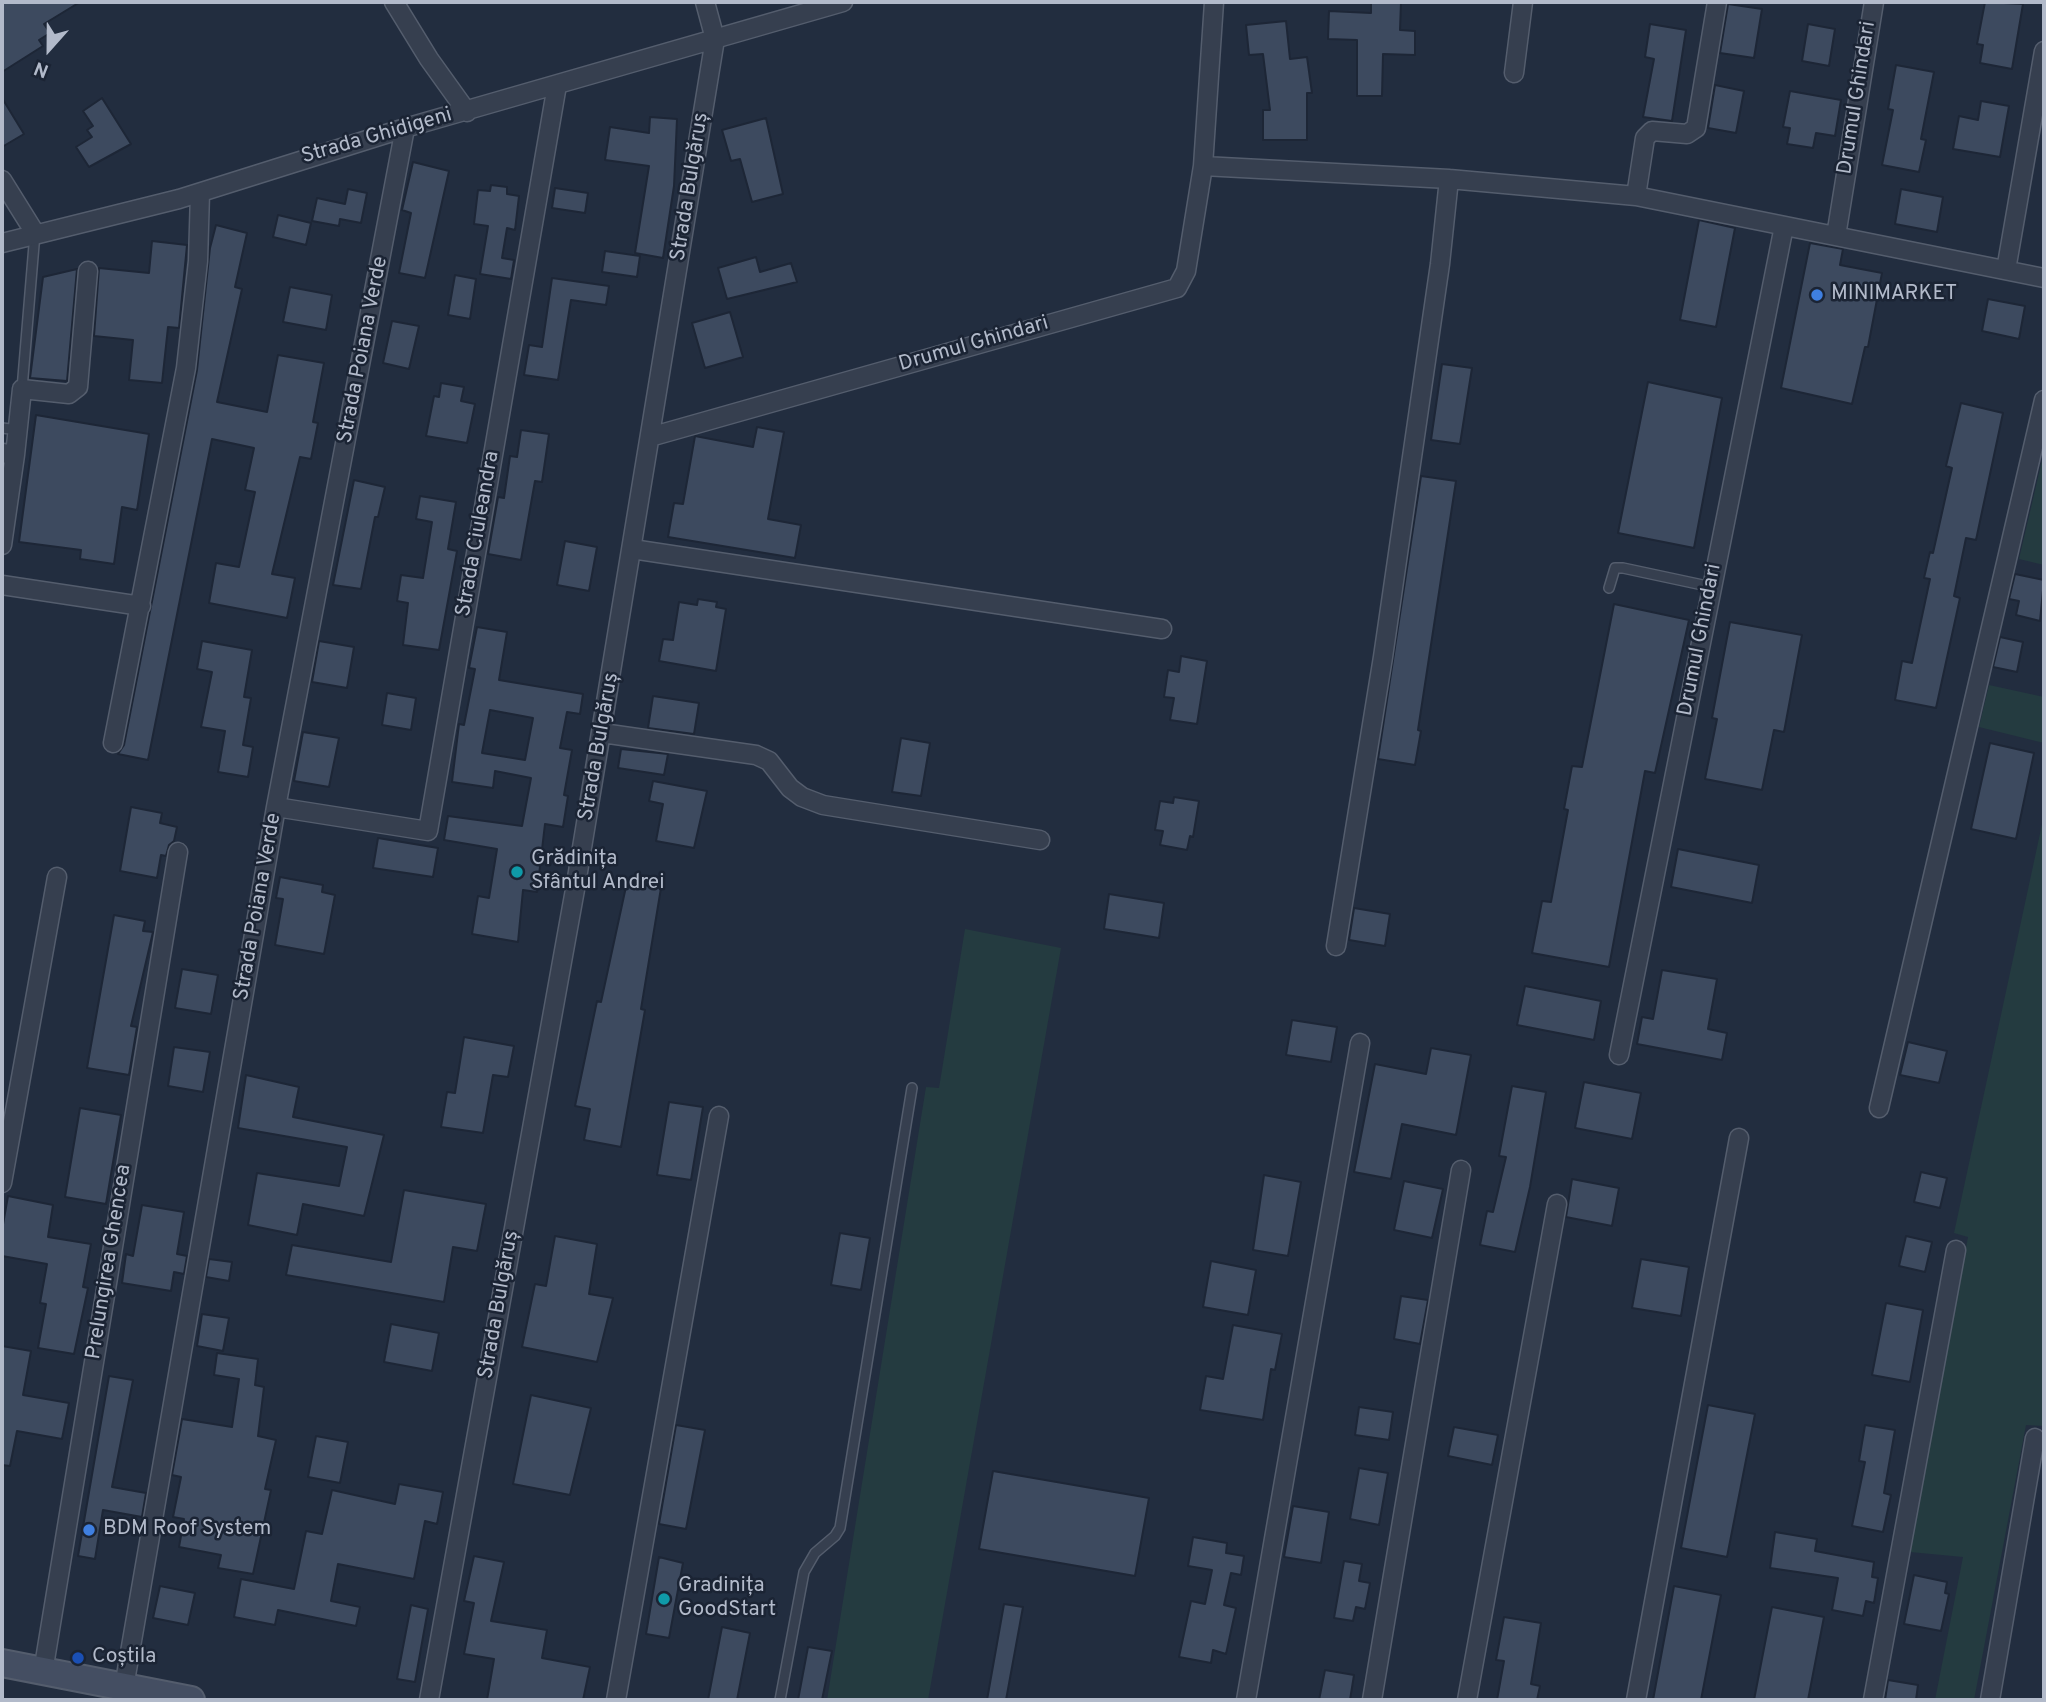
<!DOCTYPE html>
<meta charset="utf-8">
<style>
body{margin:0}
#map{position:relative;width:2046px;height:1702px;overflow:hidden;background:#222d3f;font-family:Overpass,sans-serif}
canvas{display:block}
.frame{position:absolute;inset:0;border:4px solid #b2baca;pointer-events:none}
.north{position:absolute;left:14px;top:14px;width:70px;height:70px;-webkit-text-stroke:5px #1b2434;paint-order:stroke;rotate:201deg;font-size:19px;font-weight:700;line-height:28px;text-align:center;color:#b2baca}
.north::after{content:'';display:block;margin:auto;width:24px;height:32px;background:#b2baca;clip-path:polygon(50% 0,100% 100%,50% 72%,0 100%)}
</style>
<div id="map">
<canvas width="2046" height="1702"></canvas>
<div class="frame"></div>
<div class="north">N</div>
</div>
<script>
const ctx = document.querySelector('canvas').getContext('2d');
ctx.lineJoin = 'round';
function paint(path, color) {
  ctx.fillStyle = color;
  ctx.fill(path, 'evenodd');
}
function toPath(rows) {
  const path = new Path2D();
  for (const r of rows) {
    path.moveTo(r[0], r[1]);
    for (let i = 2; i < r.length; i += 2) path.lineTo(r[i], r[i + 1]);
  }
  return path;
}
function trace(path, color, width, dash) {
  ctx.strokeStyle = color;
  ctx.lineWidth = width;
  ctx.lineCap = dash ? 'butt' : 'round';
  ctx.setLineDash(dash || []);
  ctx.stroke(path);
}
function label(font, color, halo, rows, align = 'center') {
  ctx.font = font + ' Overpass,sans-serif';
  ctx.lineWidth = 5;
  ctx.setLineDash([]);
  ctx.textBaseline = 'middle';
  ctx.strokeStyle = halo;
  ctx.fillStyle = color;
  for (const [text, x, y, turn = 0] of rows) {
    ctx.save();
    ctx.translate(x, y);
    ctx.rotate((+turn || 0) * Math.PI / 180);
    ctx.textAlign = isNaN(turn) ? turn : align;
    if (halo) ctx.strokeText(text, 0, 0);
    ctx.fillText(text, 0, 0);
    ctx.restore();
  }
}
paint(toPath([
 [2044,452,2044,565,2019,559],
 [1989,685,2044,697,2044,743,1979,727],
 [2044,815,2044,1426,2026,1425,1974,1700,1935,1700,1963,1557,1910,1552,1968,1237,1954,1233],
 [965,929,1061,948,928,1700,827,1700,926,1087,939,1088]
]), '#243b40');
const building = toPath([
 [2,2,80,2,44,24,50,33,39,40,43,46,2,72,2,2],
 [1371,2,1401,2,1400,30,1415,31,1415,55,1383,54,1382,96,1357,96,1357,40,1328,39,1329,11,1371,13,1371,2],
 [1985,2,2023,4,2012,69,1980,63,1983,45,1977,44,1985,2],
 [1728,4,1762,9,1754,58,1720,53,1728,4],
 [1286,21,1290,59,1307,57,1312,93,1307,93,1307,140,1263,140,1263,110,1270,110,1263,54,1249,55,1246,25,1286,21],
 [1650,24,1686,30,1672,121,1643,117,1654,59,1645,57,1650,24],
 [1808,24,1835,29,1829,66,1802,61,1808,24],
 [1896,65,1934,72,1921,139,1926,140,1919,172,1882,165,1893,110,1888,109,1896,65],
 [1715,85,1744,91,1736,133,1708,128,1715,85],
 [1790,91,1841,100,1835,136,1816,133,1813,148,1787,144,1790,128,1783,127,1790,91],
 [2,98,24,134,2,147,2,98],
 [102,98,131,144,89,167,76,147,92,137,87,130,93,126,83,111,102,98],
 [1981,101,2009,106,2000,157,1953,149,1959,116,1978,120,1981,101],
 [650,117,677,119,674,186,663,258,635,253,649,166,605,160,610,127,649,133,650,117],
 [766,118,783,194,752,202,740,159,731,161,722,130,766,118],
 [413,162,449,171,425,278,399,273,411,213,402,210,413,162],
 [491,185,507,187,507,194,519,196,515,230,507,228,502,258,514,260,511,279,480,274,488,226,474,224,478,190,490,191,491,185],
 [555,188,588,193,585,213,552,208,555,188],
 [348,189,367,193,361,223,340,219,339,226,312,221,317,198,345,204,348,189],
 [1901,189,1943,197,1937,232,1895,224,1901,189],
 [278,215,311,223,306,245,273,237,278,215],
 [1699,220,1735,228,1716,327,1680,320,1699,220],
 [216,225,247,233,235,287,242,289,217,402,267,412,278,355,324,363,313,422,318,423,311,459,300,457,272,574,295,578,287,618,209,603,216,563,239,567,255,492,245,490,254,448,212,439,148,760,118,754,124,745,197,370,210,248,216,225],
 [152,241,187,245,179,328,168,327,162,383,129,380,133,340,94,336,99,268,149,273,152,241],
 [1810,243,1843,249,1840,265,1882,273,1868,347,1865,347,1852,404,1781,388,1810,243],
 [605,251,640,256,637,277,602,272,605,251],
 [756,257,760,272,791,263,797,282,727,299,718,268,756,257],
 [77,269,67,381,30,378,43,277,77,269],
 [455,275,476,279,470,319,448,315,455,275],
 [552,278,609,286,606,305,571,300,558,380,524,375,529,345,542,347,552,278],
 [290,287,332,295,326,330,283,322,290,287],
 [1988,299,2025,306,2019,339,1982,331,1988,299],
 [730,312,743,357,705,368,692,323,730,312],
 [392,321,419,326,409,369,383,363,392,321],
 [1442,364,1472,368,1460,444,1431,440,1442,364],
 [1648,382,1722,398,1694,548,1618,533,1648,382],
 [441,383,464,387,461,401,475,404,467,443,426,436,434,396,439,397,441,383],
 [1961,403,2003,413,1976,540,1966,538,1954,596,1960,598,1936,708,1895,700,1902,661,1912,663,1930,579,1924,578,1930,552,1933,553,1952,468,1946,466,1961,403],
 [36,415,149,434,137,510,122,507,114,564,80,559,81,550,19,542,36,415],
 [757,427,784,432,768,519,801,525,795,558,668,537,674,503,683,504,695,436,753,447,757,427],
 [521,430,549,434,542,482,535,481,521,560,488,554,498,497,504,498,510,456,517,457,521,430],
 [1421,476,1456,481,1418,730,1421,731,1415,765,1378,759,1421,476],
 [354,480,385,487,378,517,375,517,361,589,333,585,354,480],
 [420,496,456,502,448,549,457,551,439,650,403,645,408,603,397,601,401,575,423,578,432,522,416,519,420,496],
 [565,541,597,547,589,591,557,585,565,541],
 [2015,574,2044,580,2040,621,2016,615,2019,601,2009,599,2015,574],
 [698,599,717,602,716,607,726,609,716,671,659,661,663,639,673,640,679,602,697,605,698,599],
 [1614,604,1689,620,1655,773,1645,771,1609,967,1532,953,1542,901,1551,902,1568,810,1564,809,1572,766,1582,767,1614,604],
 [1730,622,1802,635,1784,732,1774,730,1762,790,1705,779,1717,719,1712,718,1730,622],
 [477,627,507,632,499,680,583,694,580,714,567,712,560,748,572,750,564,795,568,796,563,827,545,824,537,892,523,890,518,942,472,934,478,896,489,898,497,849,444,840,448,816,522,826,531,778,495,771,493,788,452,782,459,724,464,725,475,669,469,668,477,627],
 [490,710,533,718,525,760,482,753,490,710],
 [2000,637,2023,642,2017,672,1993,667,2000,637],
 [202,641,252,650,244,697,251,698,243,745,253,747,248,777,218,772,225,731,201,727,212,672,197,669,202,641],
 [319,641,354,647,347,688,312,682,319,641],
 [1181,656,1207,661,1197,724,1170,720,1174,698,1164,697,1168,670,1179,672,1181,656],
 [387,693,416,698,411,730,382,725,387,693],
 [653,696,699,703,694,734,648,728,653,696],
 [303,732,339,738,329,787,294,781,303,732],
 [901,738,930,743,921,796,892,792,901,738],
 [1990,743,2034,753,2016,839,1971,829,1990,743],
 [621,749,668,754,664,775,618,768,621,749],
 [653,781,707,791,694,848,656,841,663,804,649,801,653,781],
 [1174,797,1199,801,1193,837,1190,836,1187,850,1160,845,1163,831,1155,830,1160,801,1173,803,1174,797],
 [131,807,162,813,160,823,177,827,174,841,169,845,166,856,161,855,157,878,120,871,131,807],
 [378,838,438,848,433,877,373,868,378,838],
 [1678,849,1759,865,1752,903,1671,887,1678,849],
 [280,877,323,885,322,892,335,895,324,954,275,945,283,899,276,898,280,877],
 [627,882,661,888,641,1009,645,1010,621,1147,584,1140,590,1109,575,1106,597,1001,601,1002,627,882],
 [1109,894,1164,903,1159,938,1104,929,1109,894],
 [1354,908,1390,914,1385,946,1349,940,1354,908],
 [114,915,145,921,143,931,153,932,131,1026,137,1027,129,1075,87,1068,114,915],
 [182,969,218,975,211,1014,175,1008,182,969],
 [1662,970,1717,979,1708,1029,1727,1033,1722,1060,1637,1044,1642,1017,1653,1019,1662,970],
 [1525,986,1601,1001,1594,1040,1517,1025,1525,986],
 [1292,1020,1337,1027,1331,1062,1286,1055,1292,1020],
 [464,1037,514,1046,508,1077,493,1075,483,1133,441,1127,447,1092,455,1093,464,1037],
 [1908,1042,1947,1051,1939,1083,1900,1075,1908,1042],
 [174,1047,210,1052,203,1092,168,1086,174,1047],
 [1431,1048,1471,1055,1456,1135,1402,1124,1391,1179,1354,1172,1375,1064,1426,1074,1431,1048],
 [246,1075,299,1087,293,1117,384,1135,364,1216,303,1204,297,1235,248,1225,257,1173,339,1186,347,1147,238,1128,246,1075],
 [1584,1082,1641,1093,1632,1139,1575,1128,1584,1082],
 [1512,1086,1546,1092,1530,1187,1515,1252,1480,1245,1487,1211,1493,1212,1506,1157,1499,1156,1512,1086],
 [669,1102,703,1107,691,1180,657,1175,669,1102],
 [80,1108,121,1115,106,1204,65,1197,80,1108],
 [1921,1172,1947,1178,1940,1208,1914,1202,1921,1172],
 [1264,1175,1301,1182,1288,1256,1253,1250,1264,1175],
 [1572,1179,1619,1188,1612,1226,1566,1217,1572,1179],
 [1404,1181,1443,1189,1432,1238,1394,1230,1404,1181],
 [404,1190,486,1204,477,1251,453,1247,444,1302,286,1275,292,1245,391,1262,404,1190],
 [8,1196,53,1205,48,1237,91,1244,83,1287,88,1288,74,1354,38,1348,46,1304,40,1303,47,1264,2,1256,2,1230,8,1196],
 [142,1205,184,1212,177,1254,187,1256,184,1274,174,1272,171,1291,122,1283,126,1254,133,1256,142,1205],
 [840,1233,870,1238,861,1290,831,1285,840,1233],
 [555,1236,597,1244,589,1294,613,1298,597,1362,522,1347,535,1284,546,1286,555,1236],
 [1906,1236,1932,1242,1925,1272,1899,1266,1906,1236],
 [209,1259,232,1262,229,1281,206,1277,209,1259],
 [1641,1259,1689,1267,1681,1316,1632,1308,1641,1259],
 [1211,1261,1256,1270,1248,1315,1203,1307,1211,1261],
 [1401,1296,1428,1300,1420,1344,1394,1339,1401,1296],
 [1886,1303,1923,1310,1910,1382,1872,1375,1886,1303],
 [202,1314,229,1318,223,1351,197,1346,202,1314],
 [391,1324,439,1333,432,1371,384,1362,391,1324],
 [1233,1325,1282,1334,1275,1370,1271,1369,1263,1420,1200,1410,1206,1376,1223,1379,1233,1325],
 [2,1346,31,1351,23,1395,69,1403,62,1439,17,1431,10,1466,2,1465,2,1346],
 [217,1353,258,1359,255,1385,264,1387,258,1436,276,1440,265,1489,271,1490,253,1574,218,1568,221,1555,179,1547,184,1519,173,1517,181,1477,172,1475,182,1419,232,1427,239,1379,214,1375,217,1353],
 [109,1376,133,1380,112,1487,146,1493,142,1517,103,1510,95,1559,78,1556,109,1376],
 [531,1395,591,1408,570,1495,513,1484,531,1395],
 [1708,1405,1755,1414,1727,1557,1681,1548,1708,1405],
 [1359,1407,1393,1412,1389,1440,1355,1435,1359,1407],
 [676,1425,705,1430,686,1529,659,1524,676,1425],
 [1865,1425,1895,1430,1884,1493,1891,1495,1883,1532,1852,1526,1865,1462,1859,1461,1865,1425],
 [1454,1427,1498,1435,1492,1465,1448,1456,1454,1427],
 [316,1436,348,1442,340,1483,308,1477,316,1436],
 [1359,1468,1388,1473,1379,1525,1350,1519,1359,1468],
 [993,1471,1149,1498,1135,1576,979,1549,993,1471],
 [399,1484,443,1492,437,1524,425,1521,414,1579,338,1564,331,1601,360,1607,356,1626,278,1610,275,1625,234,1617,241,1579,294,1589,306,1531,322,1534,332,1490,395,1504,399,1484],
 [1293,1506,1329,1512,1321,1563,1284,1557,1293,1506],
 [1775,1532,1817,1539,1815,1551,1874,1562,1872,1577,1878,1578,1874,1603,1866,1601,1863,1616,1832,1610,1838,1578,1770,1568,1775,1532],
 [1193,1537,1227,1543,1226,1553,1244,1556,1241,1575,1231,1573,1224,1605,1236,1608,1226,1654,1213,1650,1211,1663,1179,1657,1191,1601,1205,1604,1212,1570,1188,1566,1193,1537],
 [474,1556,504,1562,491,1621,547,1630,542,1658,590,1667,583,1700,487,1700,494,1659,464,1654,474,1603,464,1601,474,1556],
 [659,1557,683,1563,669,1638,646,1634,659,1557],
 [1344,1561,1362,1564,1359,1581,1370,1583,1365,1609,1356,1607,1353,1621,1334,1618,1344,1561],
 [1914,1575,1947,1582,1945,1593,1949,1594,1941,1631,1904,1624,1914,1575],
 [160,1586,195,1593,188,1625,153,1618,160,1586],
 [1674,1586,1721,1595,1701,1700,1653,1700,1674,1586],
 [1004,1604,1023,1607,1006,1700,987,1700,1004,1604],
 [411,1605,428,1609,415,1682,397,1679,411,1605],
 [1772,1607,1824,1617,1808,1700,1754,1700,1772,1607],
 [1504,1617,1541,1623,1531,1684,1540,1686,1537,1700,1497,1700,1504,1661,1496,1660,1504,1617],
 [722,1627,750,1633,737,1700,708,1700,722,1627],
 [808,1647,832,1651,822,1700,798,1700,808,1647],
 [1325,1670,1354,1675,1350,1700,1319,1700,1325,1670],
 [1888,1680,1918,1685,1916,1700,1885,1700,1888,1680]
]);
paint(building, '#3d4a5f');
trace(building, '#1d2636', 2);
const service = toPath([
 [22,389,35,233],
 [2,428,19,430],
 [1609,588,1615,568,1623,568,1712,587],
 [780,1700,804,1572,815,1553,835,1536,840,1528,912,1088]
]);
const minor = toPath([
 [394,2,429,59,467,112],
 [1514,73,1523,2],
 [1203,166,1449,179,1636,196,2044,278],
 [2,180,35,233],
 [1636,196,1645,138,1652,131,1687,134,1696,128,1717,2],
 [1836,236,1874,2],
 [2,243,179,199,405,128,843,2],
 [2006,270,2044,51],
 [650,437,1177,288,1186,271,1203,166,1214,2],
 [2,453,15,455,2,545],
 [15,455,22,389,69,394,78,387,88,271],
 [632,549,1162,629],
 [2,585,141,606],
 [602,733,756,755,769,761,790,788,802,797,823,805,1040,840],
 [113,743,186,368,198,261,200,193],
 [276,807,428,831,557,85],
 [1336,946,1383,657,1440,264,1449,179],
 [1619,1055,1784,226],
 [1879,1108,2044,400],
 [2,1183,57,877],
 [43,1672,178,852],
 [124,1687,276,807,405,128],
 [429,1700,576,884,715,39,705,2],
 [616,1700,719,1116],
 [1246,1700,1360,1043],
 [1372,1700,1461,1170],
 [1467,1700,1557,1204],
 [1636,1700,1739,1138],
 [1873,1700,1956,1250],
 [1990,1700,2035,1438]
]);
const secondary = toPath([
 [2,1663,191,1700]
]);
trace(service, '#545d6d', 12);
trace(minor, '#545d6d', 21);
trace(secondary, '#545d6d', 30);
trace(service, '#363f4f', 9);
trace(minor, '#363f4f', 18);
trace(secondary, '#444e62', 26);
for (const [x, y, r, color] of [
 [1817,295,7,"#3f7fe0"],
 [517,872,7,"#0f9aa8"],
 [89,1530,7,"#3f7fe0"],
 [664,1599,7,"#0f9aa8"],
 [78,1658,7,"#1a4fb4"]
]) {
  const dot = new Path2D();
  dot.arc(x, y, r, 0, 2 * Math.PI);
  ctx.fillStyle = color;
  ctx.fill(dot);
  trace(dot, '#1b2434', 2.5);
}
label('21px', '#b2baca', '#1b2434', [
 ["Drumul Ghindari",1858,98,-81],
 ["Strada Ghidigeni",377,137,-16],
 ["Strada Bulgăruș",691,187,-81],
 ["Drumul Ghindari",974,345,-16],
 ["Strada Poiana Verde",364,350,-79],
 ["Strada Ciuleandra",479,534,-80],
 ["Drumul Ghindari",1701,640,-79],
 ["Strada Bulgăruș",600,747,-80],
 ["Strada Poiana Verde",259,907,-80],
 ["Prelungirea Ghencea",110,1262,-81],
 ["Strada Bulgăruș",500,1305,-80]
]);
label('21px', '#b2baca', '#1b2434', [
 ["MINIMARKET",1831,295],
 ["Grădinița",531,860],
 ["Sfântul Andrei",531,884],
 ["BDM Roof System",103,1530],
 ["Gradinița",678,1587],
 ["GoodStart",678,1611],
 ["Coștila",92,1658]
], 'left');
</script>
